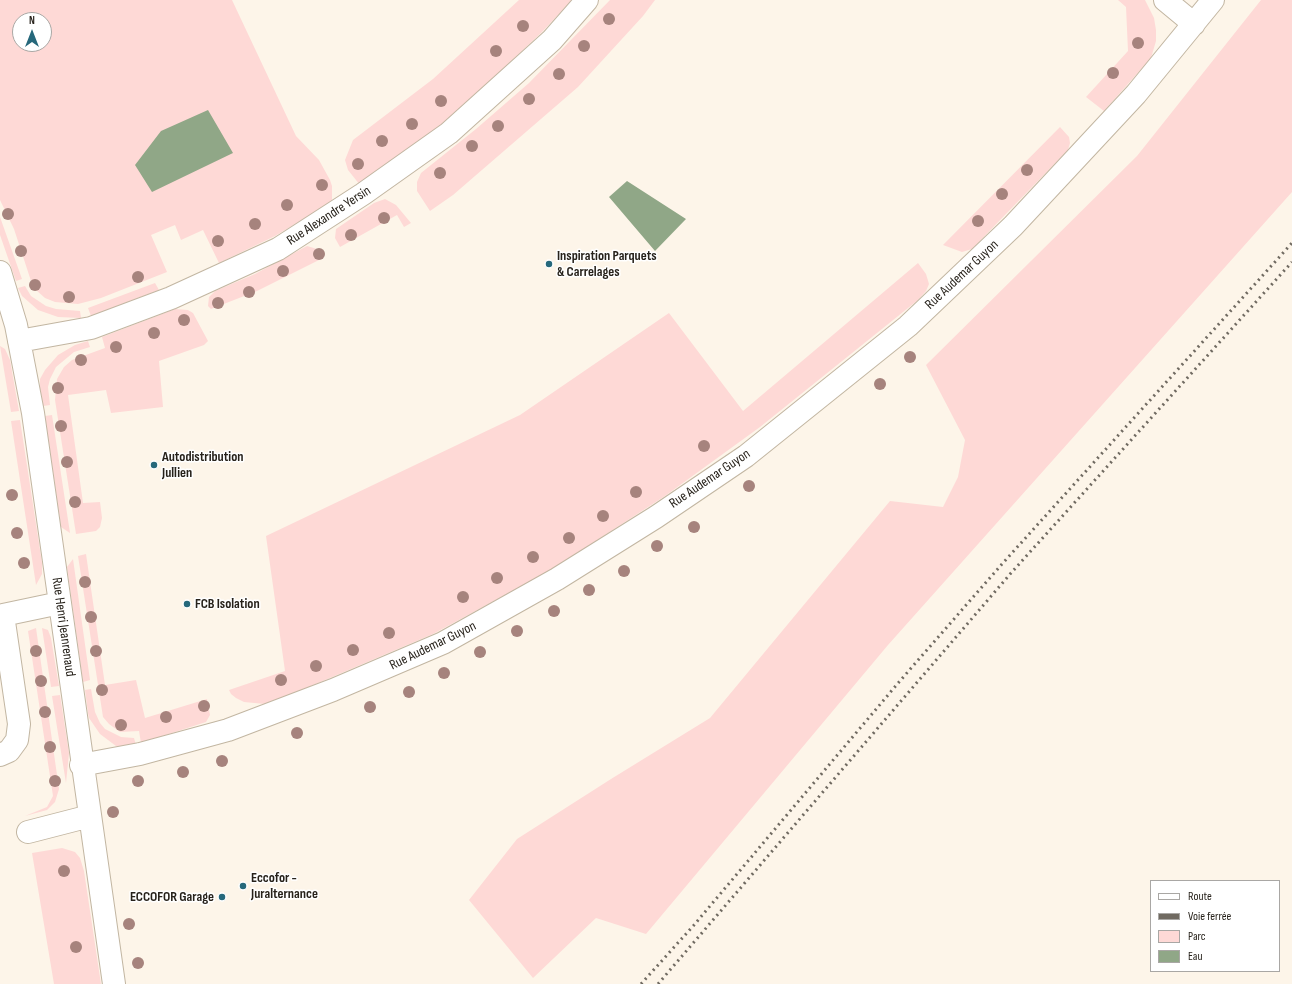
<!DOCTYPE html>
<meta charset="utf-8">
<style>
body{margin:0}
#map{position:relative;width:1292px;height:984px;overflow:hidden;background:#fdf5e9;font-family:"Sofia Sans Condensed",sans-serif}
canvas{display:block}
.legend{position:absolute;left:1150px;top:880px;width:130px;height:92px;box-sizing:border-box;background:#fff;border:1px solid #a9a7a4;margin:0;padding:5px 7px;list-style:none;font-size:12px;color:#27221b}
.legend li{display:flex;align-items:center;gap:8px;height:20px}
.legend b{width:20px;border:1px solid #a9a7a4}
.north{position:absolute;left:12px;top:12px;width:40px;height:40px;box-sizing:border-box;background:#fff;border:1px solid #a9a7a4;border-radius:50%;rotate:0deg;font-size:11px;font-weight:700;line-height:16px;text-align:center;color:#27221b}
.north::after{content:'';display:block;margin:auto;width:14px;height:18px;background:#26687b;clip-path:polygon(50% 0,100% 100%,50% 72%,0 100%)}
</style>
<div id="map">
<canvas width="1292" height="984"></canvas>
<ul class="legend">
<li><b style="height:5px;background:#fff"></b>Route</li>
<li><b style="height:5px;background:#706a61"></b>Voie ferrée</li>
<li><b style="height:11px;background:#fed9d6"></b>Parc</li>
<li><b style="height:11px;background:#90a787"></b>Eau</li>
</ul>
<div class="north">N</div>
</div>
<script>
const ctx = document.querySelector('canvas').getContext('2d');
ctx.lineJoin = 'round';
function paint(path, color) {
  ctx.fillStyle = color;
  ctx.fill(path, 'evenodd');
}
function toPath(rows) {
  const path = new Path2D();
  for (const r of rows) {
    path.moveTo(r[0], r[1]);
    for (let i = 2; i < r.length; i += 2) path.lineTo(r[i], r[i + 1]);
  }
  return path;
}
function trace(path, color, width, dash) {
  ctx.strokeStyle = color;
  ctx.lineWidth = width;
  ctx.lineCap = dash ? 'butt' : 'round';
  ctx.setLineDash(dash || []);
  ctx.stroke(path);
}
function label(font, color, halo, rows, align = 'center') {
  ctx.font = font + ' "Sofia Sans Condensed",sans-serif';
  ctx.lineWidth = 3;
  ctx.setLineDash([]);
  ctx.textBaseline = 'middle';
  ctx.strokeStyle = halo;
  ctx.fillStyle = color;
  for (const [text, x, y, turn = 0] of rows) {
    ctx.save();
    ctx.translate(x, y);
    ctx.rotate((+turn || 0) * Math.PI / 180);
    ctx.textAlign = isNaN(turn) ? turn : align;
    if (halo) ctx.strokeText(text, 0, 0);
    ctx.fillText(text, 0, 0);
    ctx.restore();
  }
}
paint(toPath([
 [0,0,232,0,296,136,319,160,330,180,332,186,332,200,329,204,275,236,219,263,203,230,181,240,175,225,151,235,167,272,101,298,78,304,55,302,45,298,36,290,31,281,14,229,0,200],
 [20,20,44,20,44,44,20,44],
 [519,0,572,0,542,32,448,121,360,185,348,170,345,160,353,140,433,79],
 [610,0,655,0,643,16,578,87,453,195,430,211,417,191,417,182,421,173,476,129,529,83],
 [1118,0,1145,0,1154,18,1156,30,1156,41,1151,58,1104,111,1086,97,1128,51,1126,7],
 [1261,0,1292,0,1292,192,888,645,646,934,596,918,533,978,469,900,517,839,611,779,710,718,890,501,943,507,958,477,965,440,926,365,1137,156],
 [1060,127,1069,137,1070,143,1068,150,972,249,962,252,943,245],
 [385,199,396,205,411,223,404,227,397,215,340,247,335,238,336,229,374,203],
 [0,217,22,279,16,281,0,235],
 [307,246,317,249,323,258,257,291,211,309,208,306,209,297,215,291,255,274],
 [918,263,926,274,929,284,926,291,918,300,760,427,665,496,551,570,433,634,290,695,265,704,244,702,236,698,231,694,229,690,285,671,266,536,520,415,669,313,743,411],
 [155,283,159,290,91,316,88,308],
 [25,286,31,296,46,306,56,309,80,311,81,318,58,317,38,310,22,296,18,288],
 [175,309,188,310,193,313,208,341,204,345,159,361,163,407,111,413,106,390,68,395,83,503,100,502,102,518,100,527,96,531,76,534,55,400,57,379,64,367,72,360,105,348,102,337],
 [88,341,90,347,74,352,56,367,50,379,48,387,50,405,43,406,40,389,40,379,45,370,58,355,75,345],
 [0,346,5,349,10,360,19,411,11,412],
 [52,415,70,533,61,527,45,416],
 [20,420,42,563,42,574,36,585,11,421],
 [86,554,105,685,136,680,145,718,207,699,210,715,206,722,141,743,139,731,120,732,109,724,103,717,78,556],
 [73,559,90,680,83,682,67,567],
 [36,628,59,789,55,802,47,810,25,816,47,807,53,796,28,631],
 [42,628,48,630,51,638,59,686,51,687],
 [91,689,95,712,100,723,105,729,121,737,134,738,136,745,122,747,116,746,100,734,89,718,88,713,85,690],
 [60,695,69,753,66,783,52,696],
 [62,848,75,852,80,858,84,871,101,984,54,984,32,853]
]), '#fed9d6');
paint(toPath([
 [208,110,233,153,152,192,135,165,161,131],
 [627,181,686,219,655,251,609,197]
]), '#90a787');
const minor = toPath([
 [1165,0,1194,24],
 [0,272,16,325,33,413,114,984],
 [19,341,91,328,171,298,278,249,363,194,449,133,552,40,587,0],
 [0,755,9,751,17,740,19,724,3,615,60,603],
 [81,765,140,754,228,730,333,690,443,643,557,579,656,517,746,456,908,326,1013,226,1136,94,1213,0],
 [28,832,90,816]
]);
trace(minor, '#c2b6a2', 24);
trace(minor, '#fff', 22);
trace(toPath([
 [641,984,694,925,899,682,1002,564,1292,243],
 [658,984,1011,573,1292,262]
]), '#706a61', 3, [2, 4]);
ctx.fillStyle = '#a6837d';
for (const [x, y] of [
 [609,19],
 [523,26],
 [1138,43],
 [584,46],
 [496,51],
 [1113,73],
 [559,74],
 [529,99],
 [441,101],
 [412,124],
 [498,126],
 [382,141],
 [472,146],
 [358,164],
 [1027,170],
 [440,173],
 [322,185],
 [1002,194],
 [287,205],
 [8,214],
 [384,218],
 [978,221],
 [255,224],
 [351,235],
 [218,241],
 [21,251],
 [319,254],
 [283,271],
 [138,277],
 [35,285],
 [249,292],
 [69,297],
 [218,303],
 [184,320],
 [154,333],
 [116,347],
 [910,357],
 [81,360],
 [880,384],
 [58,388],
 [61,426],
 [704,446],
 [67,462],
 [749,486],
 [636,492],
 [12,495],
 [75,502],
 [603,516],
 [694,527],
 [17,533],
 [569,538],
 [657,546],
 [533,557],
 [24,563],
 [624,571],
 [497,578],
 [85,582],
 [589,590],
 [463,597],
 [554,611],
 [91,617],
 [517,631],
 [389,633],
 [353,650],
 [36,651],
 [96,651],
 [480,652],
 [316,666],
 [444,673],
 [281,680],
 [41,681],
 [102,690],
 [409,692],
 [204,706],
 [370,707],
 [45,712],
 [166,717],
 [121,725],
 [297,733],
 [50,747],
 [222,761],
 [183,772],
 [55,781],
 [138,781],
 [113,812],
 [64,871],
 [129,924],
 [76,947],
 [138,963]
]) {
  ctx.beginPath();
  ctx.arc(x, y, 6, 0, 2 * Math.PI);
  ctx.fill();
}
for (const [x, y, r, color] of [
 [549,264,4,"#26687b"],
 [154,465,4,"#26687b"],
 [187,604,4,"#26687b"],
 [243,886,4,"#26687b"],
 [222,897,4,"#26687b"]
]) {
  const dot = new Path2D();
  dot.arc(x, y, r, 0, 2 * Math.PI);
  ctx.fillStyle = color;
  ctx.fill(dot);
  trace(dot, '#fff', 1.5);
}
label('14px', '#27221b', '#fff', [
 ["Rue Alexandre Yersin",329,216,-33],
 ["Rue Audemar Guyon",962,275,-43],
 ["Rue Audemar Guyon",710,479,-34],
 ["Rue Henri Jeanrenaud",63,627,82],
 ["Rue Audemar Guyon",433,646,-26]
]);
label('bold 14px', '#27221b', '#fff', [
 ["Inspiration Parquets",557,256],
 ["& Carrelages",557,272],
 ["Autodistribution",162,457],
 ["Jullien",162,473],
 ["FCB Isolation",195,604],
 ["Eccofor -",251,878],
 ["Juralternance",251,894],
 ["ECCOFOR Garage",214,897,"right"]
], 'left');
</script>
